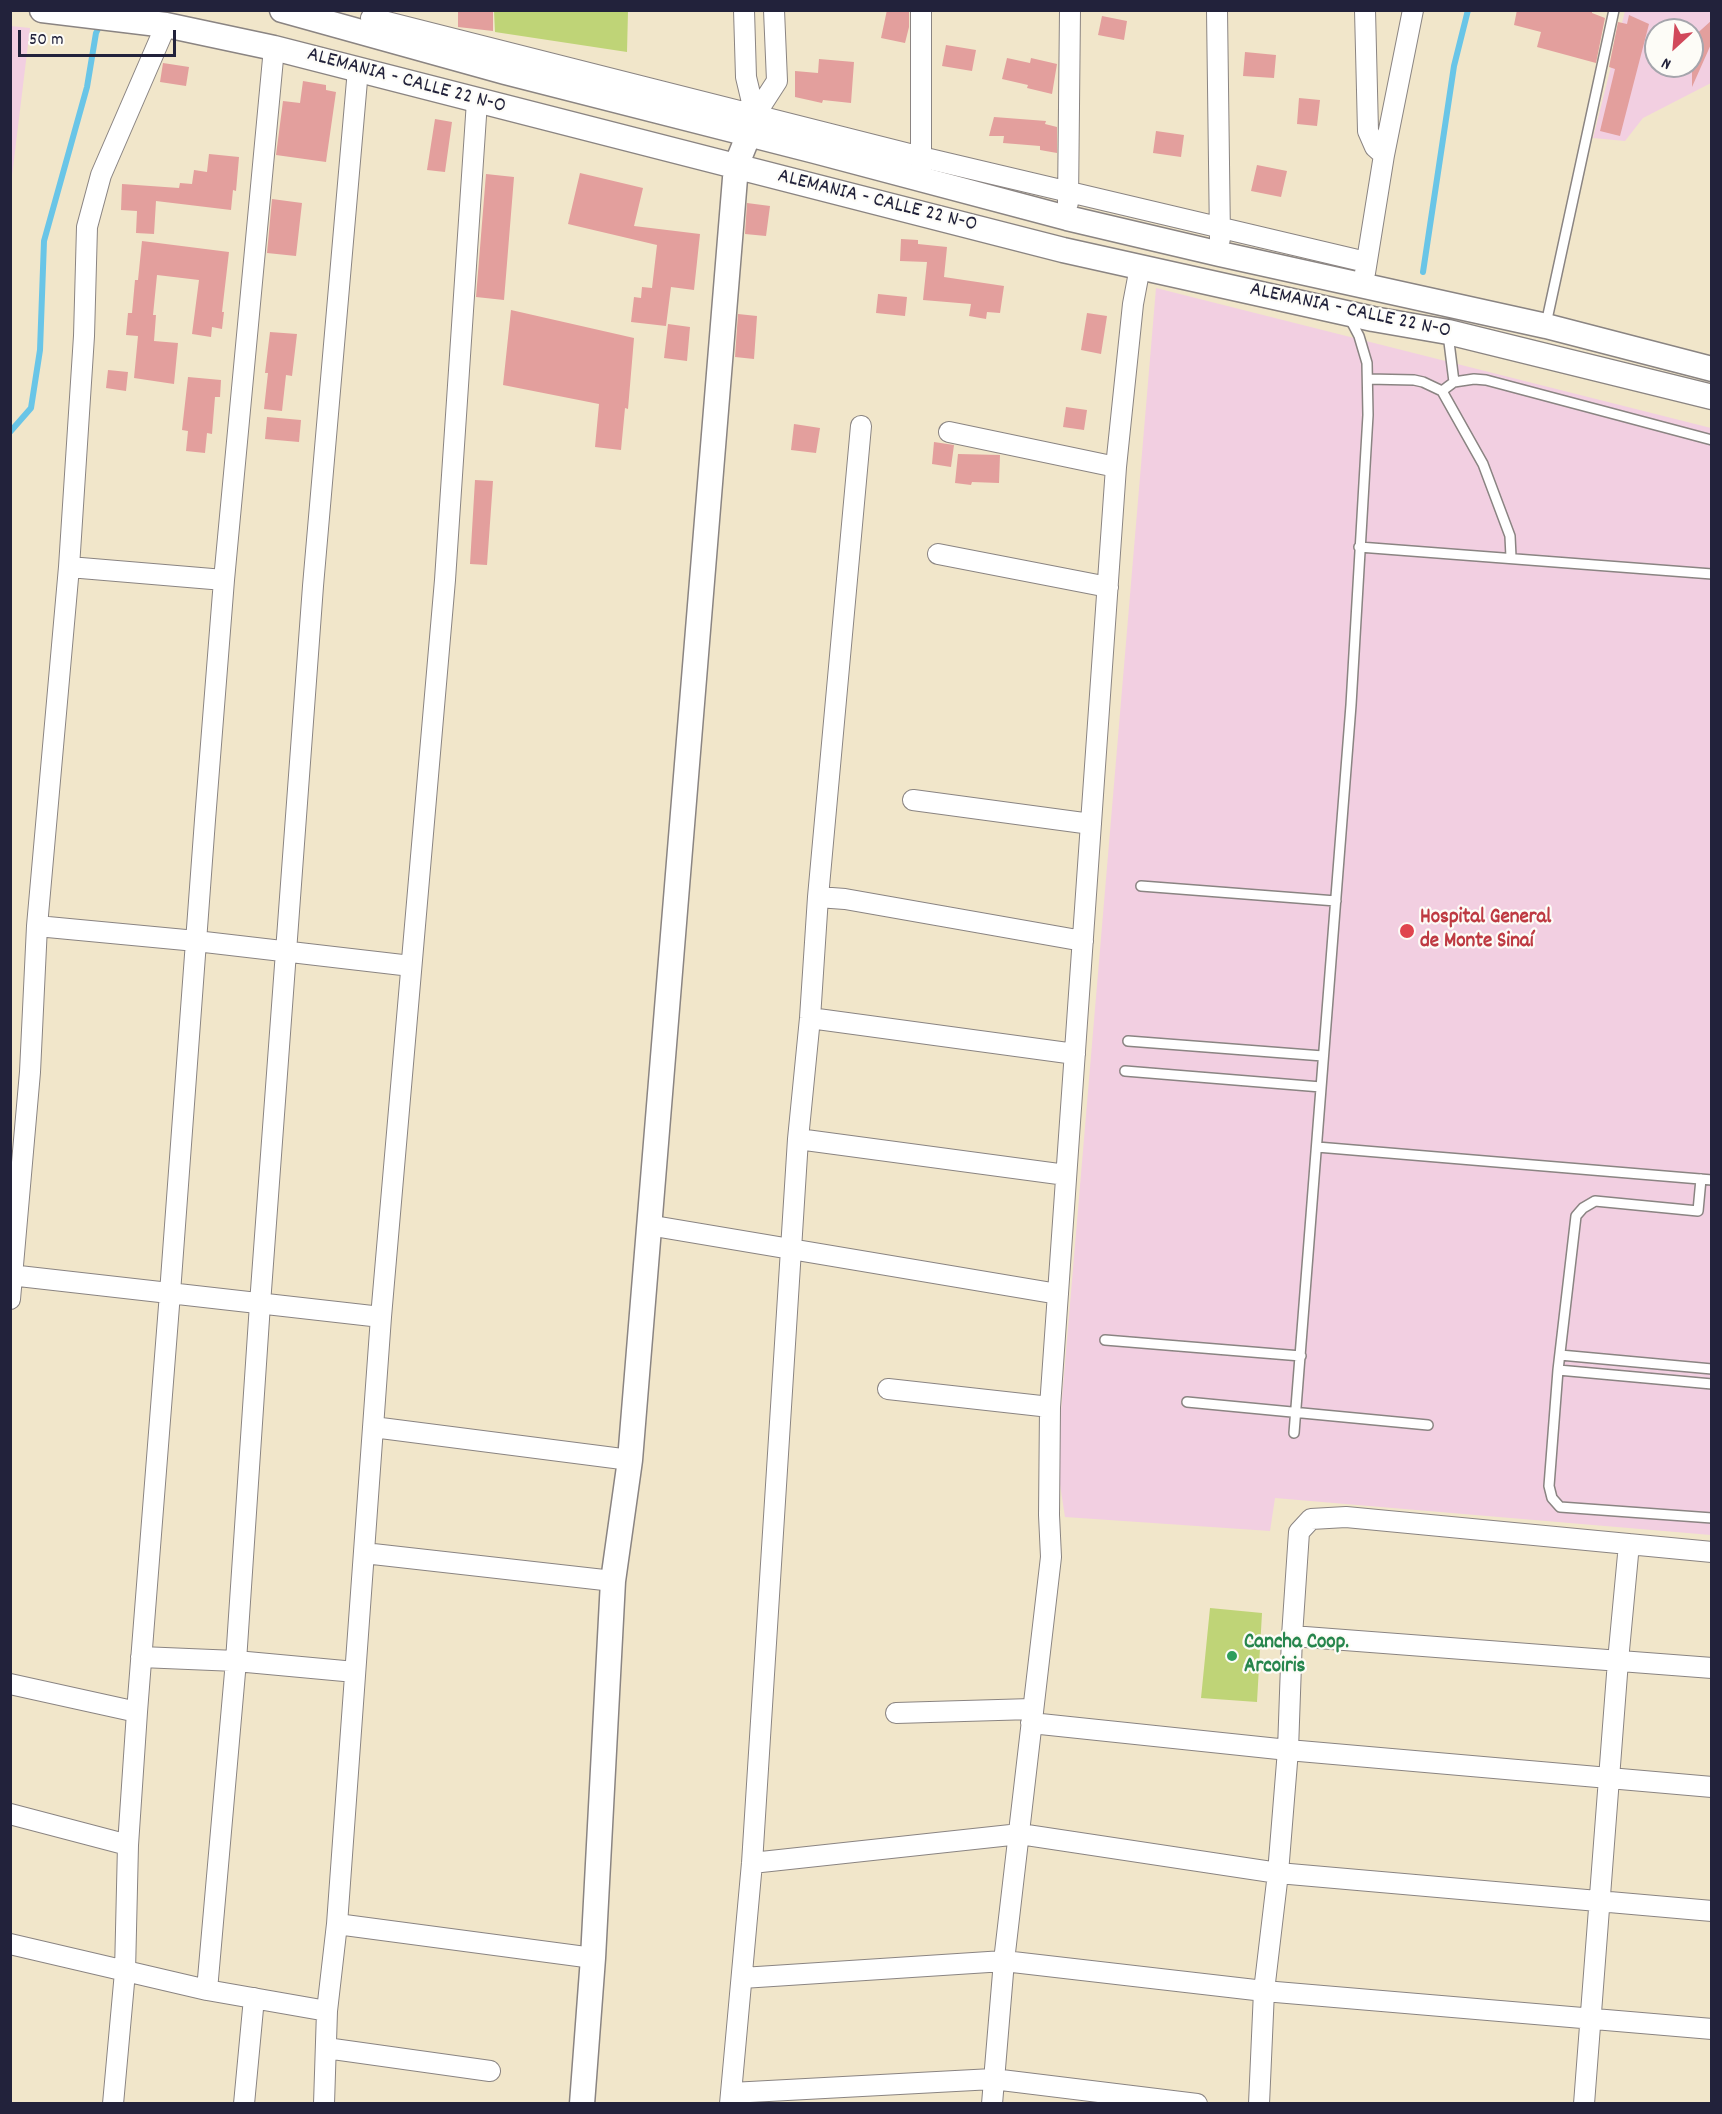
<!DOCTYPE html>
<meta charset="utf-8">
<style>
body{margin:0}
#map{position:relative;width:1722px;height:2114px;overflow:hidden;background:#f1e6ca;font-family:Dekko,sans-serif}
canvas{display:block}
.frame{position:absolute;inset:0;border:12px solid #22223b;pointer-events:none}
.north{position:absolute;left:1644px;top:18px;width:60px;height:60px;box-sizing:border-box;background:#fdfcf7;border:2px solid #a5a5ac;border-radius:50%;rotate:206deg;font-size:16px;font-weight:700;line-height:24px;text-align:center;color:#22223b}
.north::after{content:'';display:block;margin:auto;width:21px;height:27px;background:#d1495b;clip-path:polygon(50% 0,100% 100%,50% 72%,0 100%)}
.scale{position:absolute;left:18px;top:30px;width:158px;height:27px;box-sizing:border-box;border:3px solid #22223b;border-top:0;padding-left:8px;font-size:18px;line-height:21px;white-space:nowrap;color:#22223b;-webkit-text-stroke:4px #fdfcf7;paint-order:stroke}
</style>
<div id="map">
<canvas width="1722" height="2114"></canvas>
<div class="frame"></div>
<div class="north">N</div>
<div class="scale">50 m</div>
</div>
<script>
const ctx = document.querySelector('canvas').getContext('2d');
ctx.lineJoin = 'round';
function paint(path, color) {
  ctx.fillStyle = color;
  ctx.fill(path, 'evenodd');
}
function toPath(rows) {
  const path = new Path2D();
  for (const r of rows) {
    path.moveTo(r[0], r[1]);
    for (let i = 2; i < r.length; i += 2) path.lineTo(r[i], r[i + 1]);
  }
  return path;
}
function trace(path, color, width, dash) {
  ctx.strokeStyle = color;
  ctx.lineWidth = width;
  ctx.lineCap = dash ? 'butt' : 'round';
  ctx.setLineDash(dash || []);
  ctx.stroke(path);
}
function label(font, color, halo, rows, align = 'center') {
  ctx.font = font + ' Dekko,sans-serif';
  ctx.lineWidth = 4.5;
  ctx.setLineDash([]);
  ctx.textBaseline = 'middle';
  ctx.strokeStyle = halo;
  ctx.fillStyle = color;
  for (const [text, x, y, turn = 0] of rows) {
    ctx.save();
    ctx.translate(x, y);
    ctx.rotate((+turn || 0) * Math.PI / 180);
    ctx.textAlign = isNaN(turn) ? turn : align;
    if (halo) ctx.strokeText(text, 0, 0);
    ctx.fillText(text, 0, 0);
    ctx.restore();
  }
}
paint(toPath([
 [1625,11,1711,11,1711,83,1643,118,1625,141,1593,138],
 [1656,30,1692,30,1692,66,1656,66],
 [11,26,30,28,11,184,10,26],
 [1156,288,1711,428,1711,1535,1275,1498,1270,1531,1065,1517,1059,1478,1059,1434]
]), '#f2cfe1');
paint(toPath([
 [494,11,628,11,627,52,495,32],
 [1210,1608,1262,1613,1257,1702,1201,1698]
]), '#bfd477');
trace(toPath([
 [1423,272,1454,66,1468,10],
 [10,432,31,408,40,350,44,241,87,87,96,33,101,23]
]), '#69c5e7', 6);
paint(toPath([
 [458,10,493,10,493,31,458,27],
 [887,10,909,10,909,27,905,43,881,38],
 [1517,10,1592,10,1592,13,1605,18,1596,63,1537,47,1541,32,1514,25],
 [1629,15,1649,24,1620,136,1600,131,1615,69,1609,67,1618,22,1627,24],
 [1102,16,1127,21,1124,40,1098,35],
 [1712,20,1712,42,1692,87,1692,38],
 [946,45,976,50,972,71,942,66],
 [1245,52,1276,55,1274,78,1243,76],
 [1007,58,1030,63,1031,58,1057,64,1052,94,1027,88,1028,85,1002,79],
 [819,59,854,62,851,103,823,100,822,103,795,97,795,71,818,73],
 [163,63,189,67,186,86,160,82],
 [303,81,326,85,326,90,336,92,326,162,276,155,283,101,300,103],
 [1299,98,1320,100,1317,126,1297,124],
 [994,117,1046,121,1045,124,1057,127,1057,153,1040,150,1040,146,1003,143,1004,136,989,136],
 [435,119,452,122,445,172,427,170],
 [1156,131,1184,135,1181,157,1153,153],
 [209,154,239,157,236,191,233,190,231,210,156,201,154,234,136,233,137,211,121,210,122,184,179,188,180,183,192,184,194,170,207,172],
 [1257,165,1287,171,1281,197,1251,191],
 [580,173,643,188,634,226,700,234,694,290,671,287,666,326,631,322,634,297,641,298,642,287,652,288,657,245,568,224],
 [486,174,514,177,504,300,476,297],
 [272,199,302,203,296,256,267,253],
 [747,203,770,206,766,236,745,234],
 [901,239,918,240,918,244,947,247,944,277,1004,286,1000,313,987,312,986,319,969,316,971,304,923,300,927,262,900,261],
 [142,241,229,252,222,312,224,312,222,329,212,327,211,337,192,334,199,280,157,275,153,315,156,315,154,341,178,343,174,384,134,378,138,336,126,335,128,313,132,313,135,280,138,280],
 [878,294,907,297,905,316,876,313],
 [511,310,634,338,628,409,625,408,621,450,595,447,599,404,503,385],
 [1087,313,1107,316,1101,354,1081,350],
 [738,314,757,316,754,359,735,357],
 [668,324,690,327,687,361,664,358],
 [270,332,297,334,292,376,286,375,282,411,264,409,268,373,265,373],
 [108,370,128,372,126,391,106,388],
 [188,377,221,380,220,397,215,397,212,434,207,433,205,453,186,451,188,431,182,430],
 [1066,407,1087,410,1084,430,1063,427],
 [267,417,301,420,299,442,265,439],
 [794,424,820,428,816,453,791,450],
 [934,442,954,445,951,467,932,464],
 [958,454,1000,455,999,483,972,482,971,485,955,483],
 [475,480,493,481,487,565,470,564]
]), '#e39f9d');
const service = toPath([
 [1546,324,1614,10],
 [1448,334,1454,382],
 [1368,379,1414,380,1423,382,1442,391,1483,464,1510,536,1511,557],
 [1442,391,1454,382,1474,379,1486,380,1712,440],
 [1359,547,1712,574],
 [1141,886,1336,901],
 [1128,1041,1323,1056],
 [1125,1071,1321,1087],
 [1317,1147,1712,1180],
 [1701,1179,1698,1211,1595,1201,1583,1208,1576,1216,1558,1370,1549,1486,1552,1498,1560,1507,1712,1518],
 [1105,1340,1301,1356],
 [1560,1355,1712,1369],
 [1558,1370,1712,1384],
 [1187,1402,1428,1425],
 [1294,1433,1351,705,1368,415,1367,363,1359,336,1349,317]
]);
const minor = toPath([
 [744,10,746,77,755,115],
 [1217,10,1220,239],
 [1365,10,1368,131,1375,147,1384,155],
 [371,18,921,157,1366,262],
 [752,127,755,115,777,81,774,10],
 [921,170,921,10],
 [1068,203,1070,10],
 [1365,273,1384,155,1413,10],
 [949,432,1116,467],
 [938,554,1108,587],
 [69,567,224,580],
 [913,800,1091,824],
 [818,897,845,899,1083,941],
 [37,926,196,941,411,966],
 [810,1018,1075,1054],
 [798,1139,1066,1175],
 [648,1225,1058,1294],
 [10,1275,381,1317],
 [10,1299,30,1072,37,926,69,567,84,336,87,227,101,175,166,25],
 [888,1389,1050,1407],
 [373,1427,630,1460],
 [364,1553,613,1581],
 [1292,1636,1712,1668],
 [141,1657,236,1661,355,1672],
 [10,1684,137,1712],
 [896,1713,1032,1709],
 [1031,1723,1288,1750,1712,1787],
 [10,1814,128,1845],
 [752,1863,1020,1834,1278,1873,1712,1911],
 [337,1924,593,1958],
 [10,1944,207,1990,327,2011],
 [742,1978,1004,1961,1264,1991,1712,2029],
 [207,1990,236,1661,260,1304,313,586,358,69],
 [326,2048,490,2071],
 [731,2093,993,2079,1197,2104],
 [113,2104,125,1972,128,1845,137,1712,170,1293,205,820,224,580,274,48],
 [244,2104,254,1998],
 [324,2104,327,2011,337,1924,381,1317,445,580,477,101],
 [730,2104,752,1863,798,1139,810,1018,818,897,861,426],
 [992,2104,1004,1961,1051,1557,1049,1515,1050,1407,1116,467,1133,304,1140,267],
 [1259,2104,1264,1991,1278,1873,1288,1750,1292,1636,1299,1532,1311,1519,1346,1517,1712,1552],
 [1584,2104,1618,1661,1629,1544]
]);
const tertiary = toPath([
 [42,10,166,25,274,48,1063,250,1373,319,1448,332,1712,397],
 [282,10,505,72,815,151,1067,218,1220,254,1546,326,1712,369],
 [582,2104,593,1958,613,1581,630,1460,736,166,749,134]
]);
trace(service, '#8a8482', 12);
trace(minor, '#8a8482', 22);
trace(tertiary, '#8a8482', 27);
trace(service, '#fff', 9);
trace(minor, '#fff', 20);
trace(tertiary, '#fff', 24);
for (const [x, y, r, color] of [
 [1407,931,8,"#e0444e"],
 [1232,1656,6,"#2e9e5b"]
]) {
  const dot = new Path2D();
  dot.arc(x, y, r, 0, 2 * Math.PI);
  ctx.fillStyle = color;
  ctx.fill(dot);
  trace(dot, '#fdfcf7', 2);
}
label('21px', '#22223b', '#fdfcf7', [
 ["ALEMANIA - CALLE 22 N-O",406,82,15],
 ["ALEMANIA - CALLE 22 N-O",877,202,14],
 ["ALEMANIA - CALLE 22 N-O",1350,312,12]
]);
label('bold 21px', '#be3a42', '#fdfcf7', [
 ["Hospital General",1420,919],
 ["de Monte Sinaí",1420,943]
], 'left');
label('bold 21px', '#27864d', '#fdfcf7', [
 ["Cancha Coop.",1244,1644],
 ["Arcoiris",1244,1668]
], 'left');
</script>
